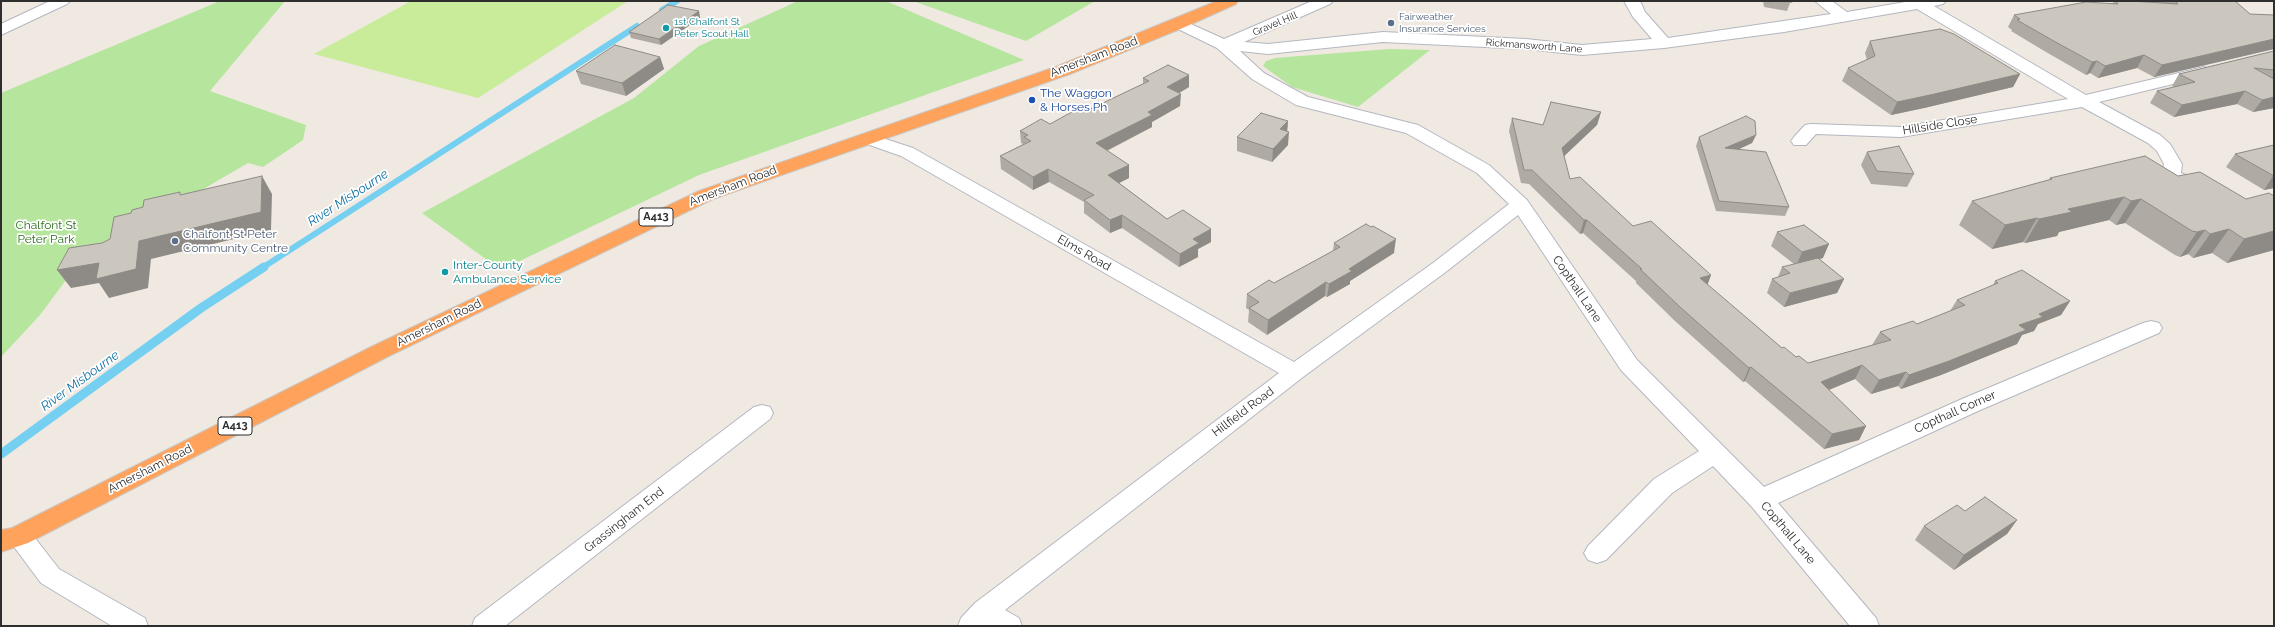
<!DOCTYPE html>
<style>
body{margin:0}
#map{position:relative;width:2275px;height:627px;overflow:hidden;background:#efe9e1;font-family:Raleway,sans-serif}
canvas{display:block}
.frame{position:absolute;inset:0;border:2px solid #2e2e2e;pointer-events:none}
</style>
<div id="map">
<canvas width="2275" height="627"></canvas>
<div class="frame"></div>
</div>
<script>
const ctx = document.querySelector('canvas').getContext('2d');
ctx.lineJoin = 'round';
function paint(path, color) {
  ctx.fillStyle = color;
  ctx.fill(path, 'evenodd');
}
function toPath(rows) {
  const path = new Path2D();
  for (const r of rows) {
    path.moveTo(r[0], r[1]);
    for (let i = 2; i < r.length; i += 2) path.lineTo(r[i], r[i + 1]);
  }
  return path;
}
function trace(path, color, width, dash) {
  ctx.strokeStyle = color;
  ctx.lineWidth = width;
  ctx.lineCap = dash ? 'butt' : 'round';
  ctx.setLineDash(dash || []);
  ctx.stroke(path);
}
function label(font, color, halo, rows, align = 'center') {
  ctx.font = font + ' Raleway,sans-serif';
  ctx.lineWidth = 3.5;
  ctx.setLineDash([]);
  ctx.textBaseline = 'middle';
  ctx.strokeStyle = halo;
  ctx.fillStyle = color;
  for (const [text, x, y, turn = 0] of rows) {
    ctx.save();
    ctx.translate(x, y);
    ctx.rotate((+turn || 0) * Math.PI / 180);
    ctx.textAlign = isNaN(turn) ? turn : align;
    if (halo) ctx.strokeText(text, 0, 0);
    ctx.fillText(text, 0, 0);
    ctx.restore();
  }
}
paint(toPath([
 [220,1,285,1,210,91,306,125,303,140,263,167,248,163,80,261,40,315,1,357,1,93],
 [798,1,886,1,1024,60,699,175,501,270,422,213,634,98,699,46],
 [913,1,1095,1,1026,41],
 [1389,49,1430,50,1358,107,1292,87,1263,66,1266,61,1275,58]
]), '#b6e59e');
paint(toPath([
 [411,1,628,1,478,98,314,54]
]), '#c9ec9a');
trace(toPath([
 [662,10,677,1],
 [262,268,637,26]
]), '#75cff0', 6);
trace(toPath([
 [1,454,201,308,264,267]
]), '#75cff0', 9);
const street = toPath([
 [50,1,70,1,67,4,1,35,1,24,50,1],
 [1312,1,1333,1,1330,4,1244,42,1268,44,1383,32,1526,39,1582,45,1652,39,1633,17,1624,1,1640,1,1645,12,1668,38,1831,14,1815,1,1832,1,1847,12,1911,1,1946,1,1943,4,1934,6,2086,95,2204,67,2210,69,2212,72,2210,75,2099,102,2160,135,2170,144,2182,164,2181,173,2201,182,2203,186,2201,190,2194,192,2165,179,2162,175,2164,164,2157,151,2148,143,2082,107,1901,137,1816,134,1806,145,1794,145,1791,141,1794,137,1805,125,1811,124,1901,127,2068,99,1917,9,1784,32,1664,48,1582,55,1526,49,1383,42,1268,54,1240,51,1264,73,1308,97,1418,125,1489,165,1527,200,1637,360,1764,487,1962,399,2143,323,2151,321,2159,323,2162,328,2159,333,1978,411,1778,503,1876,618,1879,626,1850,626,1752,507,1713,466,1672,493,1606,560,1597,563,1588,560,1584,553,1588,546,1654,479,1699,451,1621,370,1518,215,1447,271,1303,377,1005,610,1019,618,1022,626,958,626,961,618,975,603,1279,373,901,156,864,143,861,139,864,135,870,134,913,148,1294,362,1433,263,1509,204,1477,173,1406,133,1296,105,1252,79,1217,48,1174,27,1171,24,1174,21,1179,19,1184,21,1224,39,1312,1],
 [762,405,770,407,773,413,770,419,505,626,472,626,475,618,754,407,762,405],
 [19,526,28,529,59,569,145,618,148,626,112,626,41,583,6,536,10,529,19,526]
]);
const highway = toPath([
 [1217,1,1238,1,1236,4,1185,27,1070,74,713,199,389,356,28,543,1,552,1,530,12,528,373,346,699,191,1058,66,1217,1]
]);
trace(street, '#b4b7c1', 2);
trace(highway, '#c9c9c9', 2);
paint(street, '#fff');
paint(highway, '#ffa35c');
paint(toPath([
 [1763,1,1793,1,1792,3,1790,3,1787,11,1764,7],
 [2114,1,2130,1,2158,3,2156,1,2235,1,2250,14,2274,15,2274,49,2154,77,2137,68,2098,78,2090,73,2086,75,2046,52,2011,31,2012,30,2008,27,2014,15,2113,3],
 [699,11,700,18,661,45,631,38,629,32],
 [1870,41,2020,74,2013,87,1924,108,1891,115,1842,81,1848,68,1867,60,1865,53],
 [2274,51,2274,108,2253,112,2237,104,2174,117,2150,103,2157,91,2174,87,2172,86,2179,74],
 [660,57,664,69,626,96,581,84,576,71],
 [1189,75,1189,87,1179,93,1180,106,1152,122,1152,127,1107,151,1129,165,1129,178,1119,183,1167,219,1211,242,1198,249,1198,257,1179,267,1122,228,1110,233,1084,213,1084,202,1049,182,1033,190,1001,169,1000,156,1023,144,1021,143,1020,131,1050,124,1086,111,1143,84,1143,78],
 [1601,112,1597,125,1564,156,1570,179,1633,226,1711,275,1707,285,1782,348,1796,357,1808,363,1872,345,1880,332,1917,324,1950,311,1957,300,1993,285,1995,281,2070,301,2061,315,2038,324,2034,331,2022,335,2017,344,1941,375,1901,389,1898,386,1871,394,1855,379,1829,390,1866,426,1859,440,1824,449,1745,381,1743,382,1675,321,1636,283,1636,281,1583,233,1580,234,1529,184,1521,183,1509,131,1512,118,1543,125],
 [1288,121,1287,131,1288,145,1272,162,1237,151,1237,137],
 [1756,135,1752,143,1739,149,1789,207,1785,216,1716,211,1696,146,1699,137],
 [2274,145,2274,188,2264,190,2226,167,2235,154],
 [1867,152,1914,174,1907,187,1871,184,1861,165],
 [2178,176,2246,199,2274,196,2274,250,2227,263,2212,253,2193,258,2188,254,2180,257,2175,255,2125,223,2116,225,2109,220,2059,232,2057,236,2025,243,2023,242,1992,249,1959,225,1972,201,2049,180,2050,178],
 [1777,232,1823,258,1819,259,1844,279,1837,293,1784,307,1767,293,1772,279,1778,277,1782,267,1794,264,1771,246],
 [1334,243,1394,253,1350,281,1350,284,1327,297,1325,296,1267,335,1248,322,1249,310,1246,308,1247,294,1274,283,1333,251],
 [1965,511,2017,520,2007,534,1954,570,1915,540,1924,526]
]), '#afaba4');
paint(toPath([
 [699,11,700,18,661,45,659,39],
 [2274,39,2274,49,2154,77,2162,65],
 [2144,55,2137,68,2098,78,2105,66],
 [660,57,664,69,626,96,622,83],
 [2097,61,2090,73,2086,75,2092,62],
 [2020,74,2013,87,1924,108,1891,115,1897,102],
 [1189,75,1189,87,1167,100,1167,87],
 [2245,91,2237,104,2174,117,2182,105],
 [1181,94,1180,106,1152,122,1152,127,1096,156,1096,143,1148,112],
 [2274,97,2274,108,2253,112,2262,100],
 [1601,112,1597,125,1559,161,1562,148],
 [1288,121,1287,134,1280,129],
 [1289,132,1288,145,1272,162,1273,149],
 [1756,135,1752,143,1722,157,1725,148],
 [1129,165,1129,178,1109,188,1108,175],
 [1048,169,1049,182,1033,190,1033,177],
 [262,176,272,194,271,230,151,259,148,288,109,298,99,283,71,288,57,270],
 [2273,176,2274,176,2274,188,2264,190],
 [2124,197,2109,220,2059,232,2057,236,2025,243,2039,219,2068,209],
 [2141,199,2125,223,2116,225,2131,201],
 [1122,215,1122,228,1110,233,1110,220],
 [2037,218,2023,242,1992,249,2005,225],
 [1584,220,1587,220,1583,233,1580,234],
 [1211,229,1211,242,1198,249,1198,257,1179,267,1180,254,1193,239],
 [2229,229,2212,253,2193,258,2210,234],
 [2205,230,2188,254,2180,257,2197,232],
 [2274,231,2274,250,2227,263,2244,239],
 [1396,239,1394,253,1350,281,1350,284,1327,297,1329,284,1349,269],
 [1829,244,1823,258,1796,266,1802,252],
 [1711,275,1706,289,1700,278],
 [1844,279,1837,293,1784,307,1790,293],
 [1326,282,1325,296,1267,335,1268,320],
 [2070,301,2061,315,2038,324,2034,331,2022,335,2017,344,1941,375,1901,389,1909,375,2019,325,2039,314],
 [1862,365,1855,379,1814,396,1821,382],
 [1751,367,1745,381,1743,382,1749,368],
 [1906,372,1898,386,1871,394,1879,380],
 [1866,426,1859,440,1824,449,1832,434],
 [2017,520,2007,534,1954,570,1964,555]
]), '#8e8b86');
const building = toPath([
 [2116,1,2130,1,2178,4,2175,1,2235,1,2250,14,2274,15,2274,39,2162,65,2144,55,2105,66,2097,61,2092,62,2052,40,2017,20,2020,19,2014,15,2086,2,2118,4,2116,1],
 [668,5,699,11,659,39,629,32,668,5],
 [1940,29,1954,34,2020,74,1930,95,1897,102,1848,68,1875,56,1870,41,1940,29],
 [615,45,660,57,622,83,576,71,615,45],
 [2274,51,2274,70,2254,68,2274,79,2274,97,2262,100,2245,91,2182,105,2157,91,2195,82,2179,74,2274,51],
 [1168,65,1189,75,1167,87,1181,94,1148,112,1152,115,1096,143,1129,165,1108,175,1167,219,1183,210,1211,229,1193,239,1199,243,1180,254,1122,215,1110,220,1084,200,1094,195,1048,169,1033,177,1000,156,1031,141,1024,137,1028,135,1020,131,1041,119,1050,124,1079,108,1086,111,1149,81,1143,78,1168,65],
 [1551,102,1601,112,1562,148,1570,179,1580,177,1633,226,1651,221,1711,275,1700,278,1782,348,1784,347,1796,357,1799,356,1808,363,1891,340,1880,332,1913,321,1917,324,1965,305,1957,300,1998,283,1995,281,2022,270,2070,301,2039,314,2043,317,2019,325,2026,330,1949,361,1909,375,1906,372,1879,380,1862,365,1821,382,1866,426,1832,434,1751,367,1749,368,1680,307,1640,269,1642,269,1587,220,1584,220,1532,170,1524,170,1512,118,1543,125,1551,102],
 [1261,113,1288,121,1280,129,1289,132,1273,149,1237,137,1261,113],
 [1746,116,1755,121,1756,135,1725,148,1766,152,1789,207,1719,201,1699,137,1746,116],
 [2274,145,2274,176,2235,154,2274,145],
 [1899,146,1914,174,1877,171,1867,152,1899,146],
 [2145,156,2178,176,2200,172,2246,199,2269,193,2274,196,2274,231,2244,239,2229,229,2210,234,2205,230,2197,232,2192,231,2141,199,2131,201,2124,197,2068,209,2072,212,2039,219,2037,218,2005,225,1972,201,2052,179,2050,178,2145,156],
 [262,176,261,212,139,241,136,269,96,279,99,263,57,270,69,248,102,243,110,239,114,217,131,213,132,210,143,207,144,200,180,192,180,195,262,176],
 [1366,224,1371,227,1373,226,1396,239,1349,269,1352,271,1329,284,1326,282,1268,320,1249,308,1259,302,1247,294,1269,280,1274,283,1340,247,1334,243,1366,224],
 [1804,225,1829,244,1802,252,1777,232,1804,225],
 [1818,258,1844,279,1790,293,1772,279,1790,273,1782,267,1818,258],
 [1985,497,2017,520,1964,555,1924,526,1957,505,1965,511,1985,497]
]);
paint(building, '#cbc7bf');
trace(building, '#8e8b86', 1);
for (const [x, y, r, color] of [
 [1391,23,4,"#5c6f8a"],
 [666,28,4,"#0f9aa8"],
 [1032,100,4,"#1a4fb4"],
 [175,241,4,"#5c6f8a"],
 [445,272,4,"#0f9aa8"]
]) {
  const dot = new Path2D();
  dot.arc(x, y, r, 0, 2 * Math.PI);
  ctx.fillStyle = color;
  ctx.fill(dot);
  trace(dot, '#fff', 1.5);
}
label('10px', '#4e5e75', '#fff', [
 ["Fairweather",1399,17],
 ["Insurance Services",1399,29]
], 'left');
label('10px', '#0d838f', '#fff', [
 ["1st Chalfont St",674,22],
 ["Peter Scout Hall",674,34]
], 'left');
label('10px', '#2e2e2e', '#fff', [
 ["Gravel Hill",1275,24,-23],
 ["Rickmansworth Lane",1534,46,4]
]);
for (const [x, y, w] of [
 [656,217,34],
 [235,426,34]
]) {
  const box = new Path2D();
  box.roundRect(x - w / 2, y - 9, w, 18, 3);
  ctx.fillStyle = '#fff';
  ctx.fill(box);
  trace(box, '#2e2e2e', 1);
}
label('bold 11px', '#2e2e2e', null, [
 ["A413",656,217],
 ["A413",235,426]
]);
label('12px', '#2e2e2e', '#fff', [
 ["Amersham Road",1094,57,-21],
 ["Hillside Close",1940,125,-9],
 ["Amersham Road",733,186,-21],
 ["Elms Road",1084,253,30],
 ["Copthall Lane",1577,289,56],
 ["Amersham Road",439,323,-26],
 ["Hillfield Road",1243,412,-37],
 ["Copthall Corner",1955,412,-24],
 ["Amersham Road",150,469,-27],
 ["Grassingham End",624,520,-38],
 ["Copthall Lane",1788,533,50]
]);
label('12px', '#164399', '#fff', [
 ["The Waggon",1040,93],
 ["& Horses Ph",1040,107]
], 'left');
label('12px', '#2c6e1b', '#fff', [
 ["Chalfont St",46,225],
 ["Peter Park",46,239]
]);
label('12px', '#4e5e75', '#fff', [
 ["Chalfont St Peter",183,234],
 ["Community Centre",183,248]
], 'left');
label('12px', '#0d838f', '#fff', [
 ["Inter-County",453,265],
 ["Ambulance Service",453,279]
], 'left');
label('italic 13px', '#0d6fa3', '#fff', [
 ["River Misbourne",348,198,-33],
 ["River Misbourne",80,381,-36]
]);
</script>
